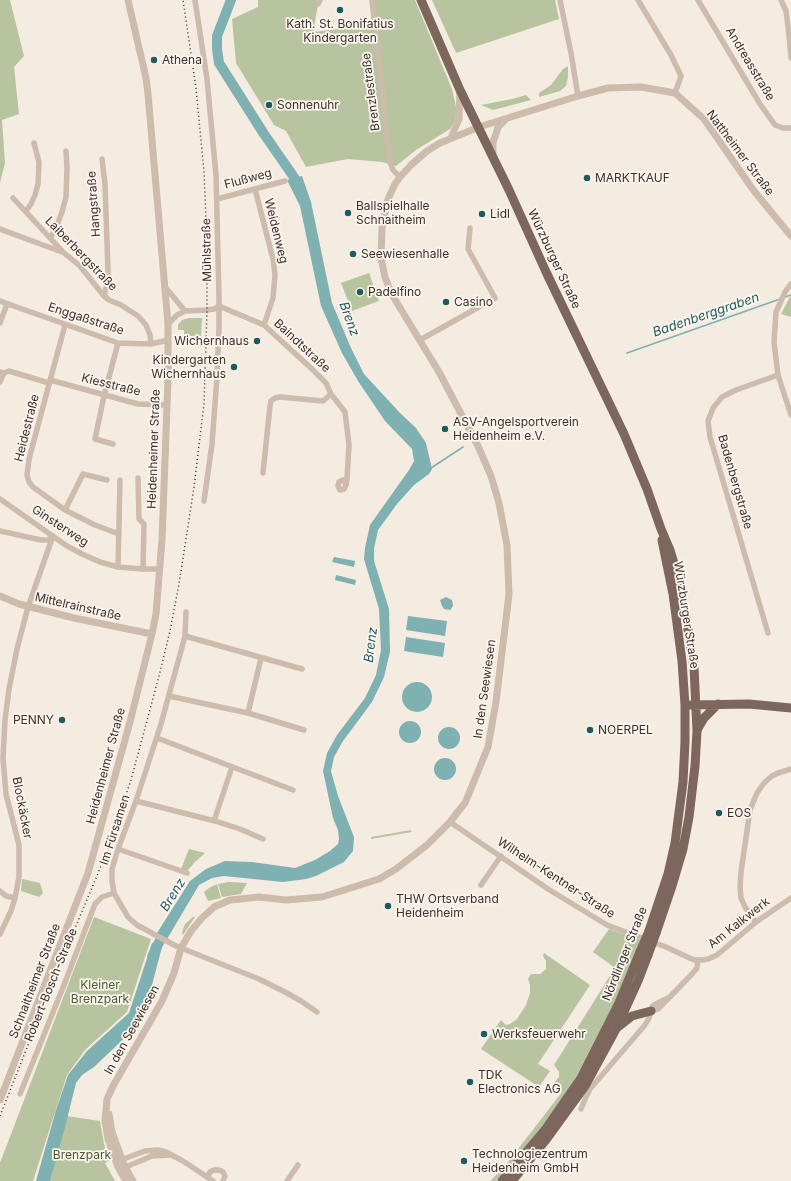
<!DOCTYPE html>
<meta charset="utf-8">
<style>
body{margin:0}
canvas{display:block;background:#f4ebe1}
</style>
<canvas width="791" height="1181"></canvas>
<script>
const ctx = document.querySelector('canvas').getContext('2d');
ctx.lineJoin = 'round';
function paint(path, color) {
  ctx.fillStyle = color;
  ctx.fill(path, 'evenodd');
}
function toPath(rows) {
  const path = new Path2D();
  for (const r of rows) {
    if (r.length === 3) {
      path.moveTo(r[0] + r[2], r[1]);
      path.arc(r[0], r[1], r[2], 0, 2 * Math.PI);
      continue;
    }
    path.moveTo(r[0], r[1]);
    for (let i = 2; i < r.length; i += 2) path.lineTo(r[i], r[i + 1]);
  }
  return path;
}
function trace(path, color, width, dash) {
  ctx.strokeStyle = color;
  ctx.lineWidth = width;
  ctx.lineCap = dash ? 'butt' : 'round';
  ctx.setLineDash(dash || []);
  ctx.stroke(path);
}
function label(font, color, halo, rows, align = 'center') {
  ctx.font = font + ' Inter,sans-serif';
  ctx.lineWidth = 3.5;
  ctx.setLineDash([]);
  ctx.textBaseline = 'middle';
  ctx.strokeStyle = halo;
  ctx.fillStyle = color;
  for (const [text, x, y, turn = 0] of rows) {
    ctx.save();
    ctx.translate(x, y);
    ctx.rotate((+turn || 0) * Math.PI / 180);
    ctx.textAlign = isNaN(turn) ? turn : align;
    if (halo) ctx.strokeText(text, 0, 0);
    ctx.fillText(text, 0, 0);
    ctx.restore();
  }
}
paint(toPath([
 [0,0,10,0,24,56,14,67,19,114,2,120,5,163,0,183],
 [258,0,319,0,313,32,370,25,375,0,415,0,452,89,457,111,455,121,450,129,416,150,396,166,382,162,348,159,306,167,286,131,274,125,236,63,232,19,258,7],
 [432,0,555,0,559,19,456,53],
 [568,66,568,77,566,86,560,91,539,97,539,93,551,85,563,69],
 [526,95,531,100,493,110,481,105,512,99],
 [369,273,379,301,352,311,341,283],
 [791,295,791,317,781,314],
 [189,318,202,318,201,336,184,336,184,330,178,330,178,325,182,320],
 [411,830,412,832,371,839,371,837],
 [189,849,205,853,195,862,187,871,181,869],
 [22,879,40,883,43,893,39,897,21,891],
 [229,882,247,883,241,894,222,897,218,884],
 [217,884,221,898,208,901,204,892,209,888],
 [94,917,151,939,127,1012,86,1049,67,1075,33,1181,0,1181,0,1163],
 [193,917,195,917,183,935,182,932,185,924],
 [609,929,641,940,627,977,588,1058,556,1109,507,1171,496,1181,490,1181,505,1166,562,1092,553,1084,559,1077,559,1072,554,1065,613,971,614,969,611,965,593,952],
 [544,953,590,985,538,1064,550,1071,539,1087,481,1049,501,1020,506,1025,510,1024,517,1019,526,1005,530,993,530,985,528,979,531,974,540,974,546,969,546,961,543,956],
 [67,1116,100,1121,104,1144,110,1160,105,1163,115,1181,50,1181]
]), '#b8c4a0');
paint(toPath([
 [302,176,311,202,332,303,351,348,364,374,400,413,416,428,426,443,432,469,429,474,414,485,397,504,378,530,374,549,374,561,389,609,390,652,384,677,372,702,343,741,334,757,331,771,338,796,354,837,353,851,344,862,316,876,306,879,283,882,224,876,212,878,199,885,167,939,157,933,190,881,206,869,225,861,252,862,295,868,315,860,330,851,338,844,339,839,338,830,333,818,323,771,327,753,337,735,365,698,376,675,381,650,379,609,364,559,365,548,370,525,409,470,414,461,412,449,385,421,358,381,342,353,321,306,300,206,287,180],
 [334,557,355,561,354,567,332,562],
 [336,575,356,580,355,585,335,580],
 [446,597,452,600,453,606,450,610,444,609,442,606,440,600],
 [408,616,447,621,445,636,406,630],
 [406,637,445,643,443,657,404,651],
 [417,697,15],
 [410,732,11],
 [449,738,11],
 [445,769,11],
 [152,943,162,947,147,1004,139,1021,134,1029,94,1067,82,1075,76,1083,64,1131,50,1181,36,1181,56,1110,68,1075,87,1051,129,1013]
]), '#7fb0b2');
trace(toPath([
 [785,297,791,295],
 [627,353,780,299],
 [431,468,463,447]
]), '#7fb0b2', 1.5);
trace(toPath([
 [231,0,217,36,217,49,219,63,264,134,298,183,301,189],
 [152,957,157,946,167,929]
]), '#7fb0b2', 10);
trace(toPath([
 [195,0,207,79,216,175,219,297,219,327,217,377,212,444,204,501],
 [372,0,390,162,393,170,400,177],
 [560,0,571,53,578,96],
 [638,0,671,55,681,76,675,93],
 [698,0,760,104,775,125,783,128,791,128],
 [781,0,786,11,789,35,791,58],
 [318,4,320,0],
 [102,159,105,184,108,271,108,280,104,296],
 [255,189,273,259,275,275,273,298,264,325],
 [13,198,63,252,80,266,104,296,109,300,121,305,138,316,146,325,150,335,151,344],
 [217,199,285,181],
 [26,211,31,204,35,195,38,184,39,162,34,143],
 [0,229,62,252],
 [50,238,56,228,62,212,66,197,67,168,66,151],
 [791,284,785,292,776,312,774,342,778,375,791,415],
 [166,288,185,311],
 [0,301,118,343,151,344,168,340],
 [219,306,264,325,313,370,326,383,331,394,345,412,349,445,347,479,346,485,344,489,340,490,338,486,339,482,343,480,345,482,346,485],
 [0,323,7,304],
 [168,324,177,315,185,311,207,310,214,309,219,306],
 [65,325,29,459,27,475,29,482,33,487,65,510,95,525,119,534],
 [420,340,495,298,468,249,470,228],
 [0,372,4,373,9,371,49,383],
 [50,380,138,404,167,405],
 [0,382,4,373],
 [113,444,95,439,104,396,118,343],
 [263,473,270,406,271,401,275,398,280,397,323,401,331,394],
 [138,478,139,519,144,524,143,569],
 [0,499,67,546,82,554,100,562,118,567,143,569,160,569],
 [65,510,83,474,107,480],
 [0,531,41,540,48,540,53,536],
 [118,567,120,480],
 [186,612,185,636,161,724,136,801,118,849,112,869,112,881,114,893,128,917,137,925,176,946,259,979,285,992,301,1001,317,1012],
 [768,633,710,437,708,421,713,408,722,397,736,390,778,375],
 [185,636,302,669],
 [169,696,248,713,304,730],
 [248,713,261,658],
 [157,738,293,790],
 [136,801,215,821,240,829,263,839],
 [214,821,232,767],
 [450,822,548,889,607,925,666,947,694,960,703,960,708,959,717,955,756,922,791,898],
 [118,849,187,873],
 [481,885,501,856],
 [0,891,6,896,15,898],
 [756,922,745,907,741,898,740,888,741,872,750,810,757,793,764,783,772,776,778,773,791,769],
 [0,934,11,911,15,898,19,877,19,845,6,794,3,758,5,720,9,689,17,649,28,607,53,536],
 [651,1011,658,1009,663,1004,692,974,697,968,698,960],
 [20,1094,64,985,95,904,102,897,114,893],
 [581,1109,586,1097,590,1089,645,1025,649,1018,652,1007,654,1005,670,997],
 [118,1161,145,1151,158,1150,166,1152,183,1161,213,1181],
 [121,1169,152,1156,170,1155],
 [207,1177,210,1172,214,1170,219,1170,223,1172,225,1176,223,1181],
 [287,1181,298,1165]
]), '#cdbbac', 5.5);
trace(toPath([
 [451,138,459,119,460,90],
 [493,155,493,142,496,134,498,127,506,119],
 [0,596,19,604,74,618,152,634],
 [0,1100,88,873,130,722,152,634,156,614,162,540,168,380,168,324,148,94,146,78,128,0],
 [109,1114,112,1132,117,1146,125,1167,133,1181],
 [126,1181,118,1167,108,1139,105,1121,107,1099,113,1086,162,1001,174,973,181,948,191,931,202,918,214,907,230,900,259,897,286,900,322,897,379,879,396,869,427,845,450,822,460,809,465,803,488,747,496,702,509,594,507,545,499,503,491,476,478,446,439,372,391,293,385,277,381,258,382,228,388,199,395,184,400,177,411,165,427,151,440,143,479,127,578,96,608,88,641,87,675,93,704,119,754,191,791,236]
]), '#cdbbac', 7);
trace(toPath([
 [421,0,460,90,509,190,547,274,624,434,647,489,661,529,670,550,676,570,686,617,694,667,697,731,695,766,689,817,683,849,672,886,656,933],
 [691,705,749,704,791,708],
 [697,730,704,718,718,704],
 [649,931,668,874,675,843,683,782,685,742,685,705,682,661,673,594,662,540],
 [618,1027,632,1016,651,1011],
 [502,1181,545,1130,581,1078,619,1003,640,952],
 [512,1181,545,1141,585,1086,616,1029,638,981,648,955]
]), '#7d675c', 9);
trace(toPath([
 [0,1116,58,969,106,854,131,780,159,676,170,631,179,584,194,487,204,404,207,310,207,243,204,172,196,88,183,0]
]), '#3b302b', 1.5, [1, 3]);
trace(toPath([
 [640,952,649,931],
 [648,955,656,933]
]), '#7d675c', 9);
for (const [x, y, r, color] of [
 [340,10,4,"#1f5a5e"],
 [154,60,4,"#1f5a5e"],
 [269,105,4,"#1f5a5e"],
 [587,178,4,"#1f5a5e"],
 [348,213,4,"#1f5a5e"],
 [482,214,4,"#1f5a5e"],
 [353,254,4,"#1f5a5e"],
 [360,292,4,"#1f5a5e"],
 [446,302,4,"#1f5a5e"],
 [257,341,4,"#1f5a5e"],
 [234,367,4,"#1f5a5e"],
 [445,429,4,"#1f5a5e"],
 [62,720,4,"#1f5a5e"],
 [590,730,4,"#1f5a5e"],
 [719,813,4,"#1f5a5e"],
 [388,906,4,"#1f5a5e"],
 [484,1034,4,"#1f5a5e"],
 [470,1082,4,"#1f5a5e"],
 [464,1161,4,"#1f5a5e"]
]) {
  const dot = new Path2D();
  dot.arc(x, y, r, 0, 2 * Math.PI);
  ctx.fillStyle = color;
  ctx.fill(dot);
  trace(dot, '#fbf5ee', 1.5);
}
label('12px', '#3b302b', '#fbf5ee', [
 ["Kath. St. Bonifatius",340,24,"center"],
 ["Kindergarten",340,38,"center"],
 ["Athena",162,60],
 ["Sonnenuhr",277,105],
 ["MARKTKAUF",595,178],
 ["Ballspielhalle",356,206],
 ["Schnaitheim",356,220],
 ["Lidl",490,214],
 ["Seewiesenhalle",361,254],
 ["Padelfino",368,292],
 ["Casino",454,302],
 ["Wichernhaus",249,341,"right"],
 ["Kindergarten",226,360,"right"],
 ["Wichernhaus",226,374,"right"],
 ["ASV-Angelsportverein",453,422],
 ["Heidenheim e.V.",453,436],
 ["PENNY",54,720,"right"],
 ["NOERPEL",598,730],
 ["EOS",727,813],
 ["THW Ortsverband",396,899],
 ["Heidenheim",396,913],
 ["Werksfeuerwehr",492,1034],
 ["TDK",478,1075],
 ["Electronics AG",478,1089],
 ["Technologiezentrum",472,1154],
 ["Heidenheim GmbH",472,1168]
], 'left');
label('12px', '#3b302b', '#fbf5ee', [
 ["Andreasstraße",750,64,59],
 ["Brenzlestraße",371,92,-97],
 ["Nattheimer Straße",740,153,53],
 ["Flußweg",248,179,-15],
 ["Hangstraße",94,204,-94],
 ["Weidenweg",276,231,76],
 ["Mühlstraße",207,250,-91],
 ["Laiberbergstraße",81,254,46],
 ["Würzburger Straße",554,259,65],
 ["Enggaßstraße",86,319,18],
 ["Baindtstraße",302,346,43],
 ["Kiesstraße",111,385,14],
 ["Heidestraße",27,428,-76],
 ["Heidenheimer Straße",154,449,-88],
 ["Badenbergstraße",735,482,74],
 ["Ginsterweg",60,526,33],
 ["Mittelrainstraße",78,607,13],
 ["Würzburger Straße",686,615,81],
 ["In den Seewiesen",485,689,-82],
 ["Heidenheimer Straße",106,766,-75],
 ["Blockäcker",22,808,79],
 ["Im Fürsamen",115,830,-72],
 ["Wilhelm-Kentner-Straße",556,878,33],
 ["Am Kalkwerk",739,923,-38],
 ["Nördlinger Straße",625,954,-68],
 ["Schnaitheimer Straße",35,981,-69],
 ["Robert-Bosch-Straße",51,985,-68],
 ["In den Seewiesen",132,1030,-61]
]);
label('12px', '#4a5a2e', '#fbf5ee', [
 ["Kleiner",100,985],
 ["Brenzpark",100,999],
 ["Brenzpark",82,1155]
]);
label('italic 13px', '#1f5a5e', '#fbf5ee', [
 ["Badenberggraben",706,315,-19],
 ["Brenz",349,319,70],
 ["Brenz",371,645,-83],
 ["Brenz",173,895,-58]
]);
</script>
